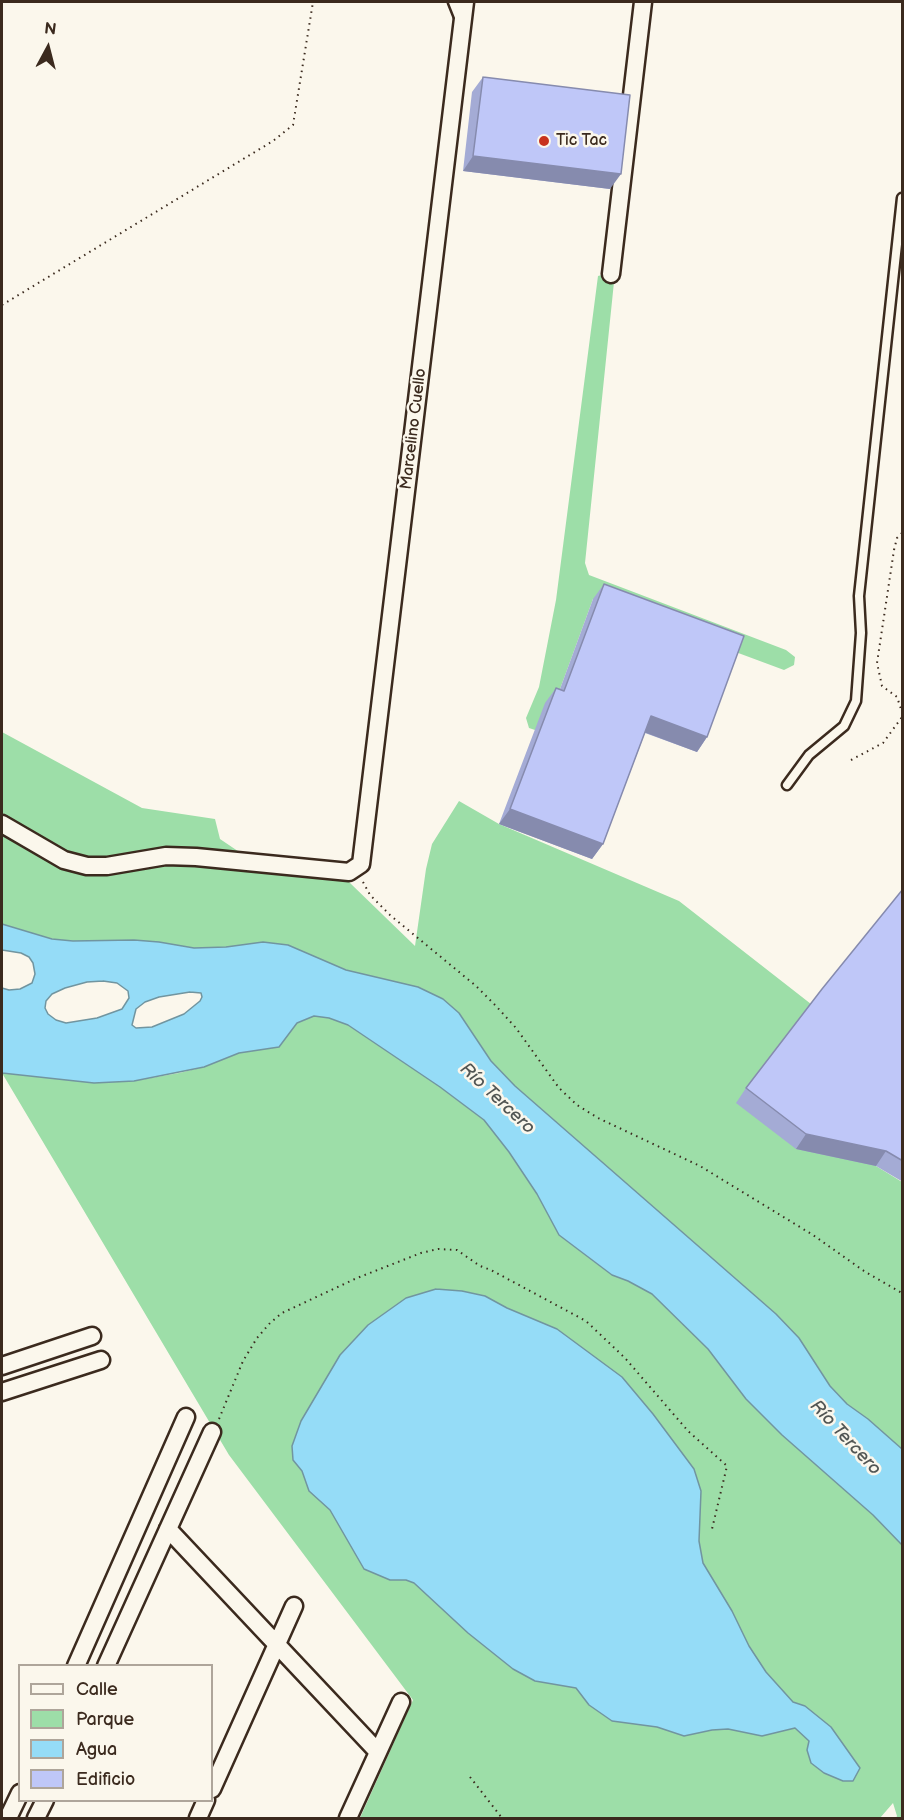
<!DOCTYPE html>
<meta charset="utf-8">
<style>
body{margin:0}
#map{position:relative;width:904px;height:1820px;overflow:hidden;background:#fbf7ec;font-family:"Balsamiq Sans",sans-serif}
canvas{display:block}
.frame{position:absolute;inset:0;border:3px solid #3b2a1e;pointer-events:none}
.legend{position:absolute;left:18px;top:1664px;width:195px;height:138px;box-sizing:border-box;background:#fbf7ec;border:2px solid #aea59a;margin:0;padding:8px 10px;list-style:none;font-size:18px;color:#3b2a1e}
.legend li{display:flex;align-items:center;gap:12px;height:30px}
.legend b{width:30px;border:2px solid #aea59a}
.north{position:absolute;left:18px;top:18px;width:60px;height:60px;-webkit-text-stroke:4px #fbf7ec;paint-order:stroke;rotate:7deg;font-size:16px;font-weight:700;line-height:24px;text-align:center;color:#3b2a1e}
.north::after{content:'';display:block;margin:auto;width:21px;height:27px;background:#3b2a1e;clip-path:polygon(50% 0,100% 100%,50% 72%,0 100%)}
</style>
<div id="map">
<canvas width="904" height="1820"></canvas>
<div class="frame"></div>
<ul class="legend">
<li><b style="height:8px;background:#fbf7ec"></b>Calle</li>
<li><b style="height:16px;background:#9ddea8"></b>Parque</li>
<li><b style="height:16px;background:#95dcf7"></b>Agua</li>
<li><b style="height:16px;background:#bfc7f8"></b>Edificio</li>
</ul>
<div class="north">N</div>
</div>
<script>
const ctx = document.querySelector('canvas').getContext('2d');
ctx.lineJoin = 'round';
function paint(path, color) {
  ctx.fillStyle = color;
  ctx.fill(path, 'evenodd');
}
function toPath(rows) {
  const path = new Path2D();
  for (const r of rows) {
    path.moveTo(r[0], r[1]);
    for (let i = 2; i < r.length; i += 2) path.lineTo(r[i], r[i + 1]);
  }
  return path;
}
function trace(path, color, width, dash) {
  ctx.strokeStyle = color;
  ctx.lineWidth = width;
  ctx.lineCap = dash ? 'butt' : 'round';
  ctx.setLineDash(dash || []);
  ctx.stroke(path);
}
function label(font, color, halo, rows, align = 'center') {
  ctx.font = font + ' "Balsamiq Sans",sans-serif';
  ctx.lineWidth = 5;
  ctx.setLineDash([]);
  ctx.textBaseline = 'middle';
  ctx.strokeStyle = halo;
  ctx.fillStyle = color;
  for (const [text, x, y, turn = 0] of rows) {
    ctx.save();
    ctx.translate(x, y);
    ctx.rotate((+turn || 0) * Math.PI / 180);
    ctx.textAlign = isNaN(turn) ? turn : align;
    if (halo) ctx.strokeText(text, 0, 0);
    ctx.fillText(text, 0, 0);
    ctx.restore();
  }
}
paint(toPath([
 [606,274,614,282,585,563,589,575,786,650,795,657,794,665,784,670,593,599,556,700,535,730,529,728,526,718,539,687,556,600,598,276],
 [2,732,142,808,215,819,220,839,263,868,333,877,349,882,415,946,426,869,432,844,459,801,499,824,679,901,811,1004,876,1166,902,1182,902,1449,868,1419,847,1404,830,1386,817,1365,776,1314,515,1086,491,1061,459,1013,418,987,346,970,288,945,194,948,159,942,73,941,52,939,2,924],
 [314,1016,329,1018,348,1025,440,1087,484,1120,509,1152,537,1194,559,1235,612,1275,628,1281,652,1294,708,1349,746,1399,782,1435,873,1515,902,1545,902,1818,896,1818,897,1816,893,1803,880,1818,360,1818,413,1700,229,1455,2,1073,94,1083,134,1081,179,1073,204,1067,239,1053,279,1047,297,1023]
]), '#9ddea8');
const water = toPath([
 [2,924,52,939,73,941,134,940,159,942,194,948,226,947,263,942,288,945,346,970,418,987,443,999,459,1013,491,1061,515,1086,776,1314,799,1338,830,1386,847,1404,868,1419,902,1449,902,1545,873,1515,782,1435,746,1399,708,1349,652,1294,628,1281,612,1275,559,1235,537,1194,509,1152,484,1120,440,1087,348,1025,329,1018,314,1016,297,1023,279,1047,239,1053,204,1067,134,1081,94,1083,2,1073,2,988,9,990,20,989,32,983,35,974,33,963,29,957,21,953,2,950,2,924],
 [103,981,117,983,128,991,129,998,122,1009,97,1018,66,1023,56,1020,48,1014,45,1008,46,1001,52,994,65,988,87,982,103,981],
 [190,992,201,993,202,997,200,1001,184,1014,152,1027,136,1028,132,1025,136,1009,145,1002,159,997,190,992],
 [436,1289,462,1291,485,1296,507,1308,557,1329,622,1377,653,1414,694,1469,701,1491,699,1541,703,1563,732,1611,749,1646,766,1672,793,1702,805,1706,831,1727,860,1768,853,1781,843,1781,824,1773,811,1763,807,1750,809,1741,795,1728,762,1736,728,1729,712,1730,684,1736,657,1727,612,1721,589,1705,576,1688,535,1681,513,1669,468,1633,414,1583,406,1580,390,1580,364,1569,330,1510,309,1491,302,1471,293,1460,292,1446,301,1421,340,1355,368,1325,406,1298,436,1289]
]);
paint(water, '#95dcf7');
trace(water, '#7195a0', 1.5);
const service = toPath([
 [453,2,459,17],
 [787,785,809,755,844,726,856,701,861,633,859,596,902,198]
]);
const minor = toPath([
 [611,274,643,2],
 [2,824,64,860,87,866,107,866,166,856,196,857,349,872,361,864,465,2],
 [2,1366,92,1336],
 [2,1392,101,1360],
 [168,1529,378,1752],
 [76,1666,186,1417],
 [106,1666,212,1432],
 [212,1789,294,1606],
 [8,1818,20,1793],
 [36,1818,45,1800],
 [198,1818,206,1800],
 [348,1818,401,1702]
]);
trace(service, '#3b2a1e', 13);
trace(minor, '#3b2a1e', 21);
trace(toPath([
 [2,305,273,141,293,125,313,2],
 [902,533,897,538,894,550,877,663,882,686,897,697,902,712],
 [851,760,883,743,902,717],
 [363,882,370,895,390,915,476,986,496,1006,516,1028,559,1088,577,1105,598,1118,700,1166,813,1235,864,1271,902,1293],
 [219,1419,243,1361,257,1338,270,1323,282,1313,357,1278,421,1253,438,1249,457,1250,480,1266,491,1270,586,1321,625,1358,688,1431,727,1466,712,1529],
 [470,1777,502,1818]
]), '#3b2a1e', 2, [1.5, 4.5]);
trace(service, '#fbf7ec', 8);
trace(minor, '#fbf7ec', 16);
paint(toPath([
 [483,77,610,189,463,171,472,92],
 [604,584,707,737,697,752,645,733,603,844,592,859,499,824,545,703,556,688,560,689,593,599],
 [903,889,903,1182,876,1166,796,1149,736,1103,746,1088]
]), '#a4abd5');
paint(toPath([
 [473,156,621,174,610,189,463,171],
 [651,716,707,737,697,752,641,731],
 [510,809,603,844,592,859,499,824],
 [806,1134,886,1151,876,1166,796,1149]
]), '#868bae');
const building = toPath([
 [483,77,630,95,621,174,473,156,483,77],
 [604,584,744,636,707,737,651,716,603,844,510,809,556,688,564,691,604,584],
 [903,889,903,1161,886,1151,806,1134,746,1088,822,989,903,889]
]);
paint(building, '#bfc7f8');
trace(building, '#868bae', 1.5);
for (const [x, y, r, color] of [
 [544,141,6,"#c8321e"]
]) {
  const dot = new Path2D();
  dot.arc(x, y, r, 0, 2 * Math.PI);
  ctx.fillStyle = color;
  ctx.fill(dot);
  trace(dot, '#fbf7ec', 2);
}
label('16px', '#3b2a1e', '#fbf7ec', [
 ["Tic Tac",556,141]
], 'left');
label('16px', '#3b2a1e', '#fbf7ec', [
 ["Marcelino Cuello",414,429,-83]
]);
label('italic 18px', '#525654', '#fbf7ec', [
 ["Río Tercero",497,1099,43],
 ["Río Tercero",845,1438,47]
]);
</script>
